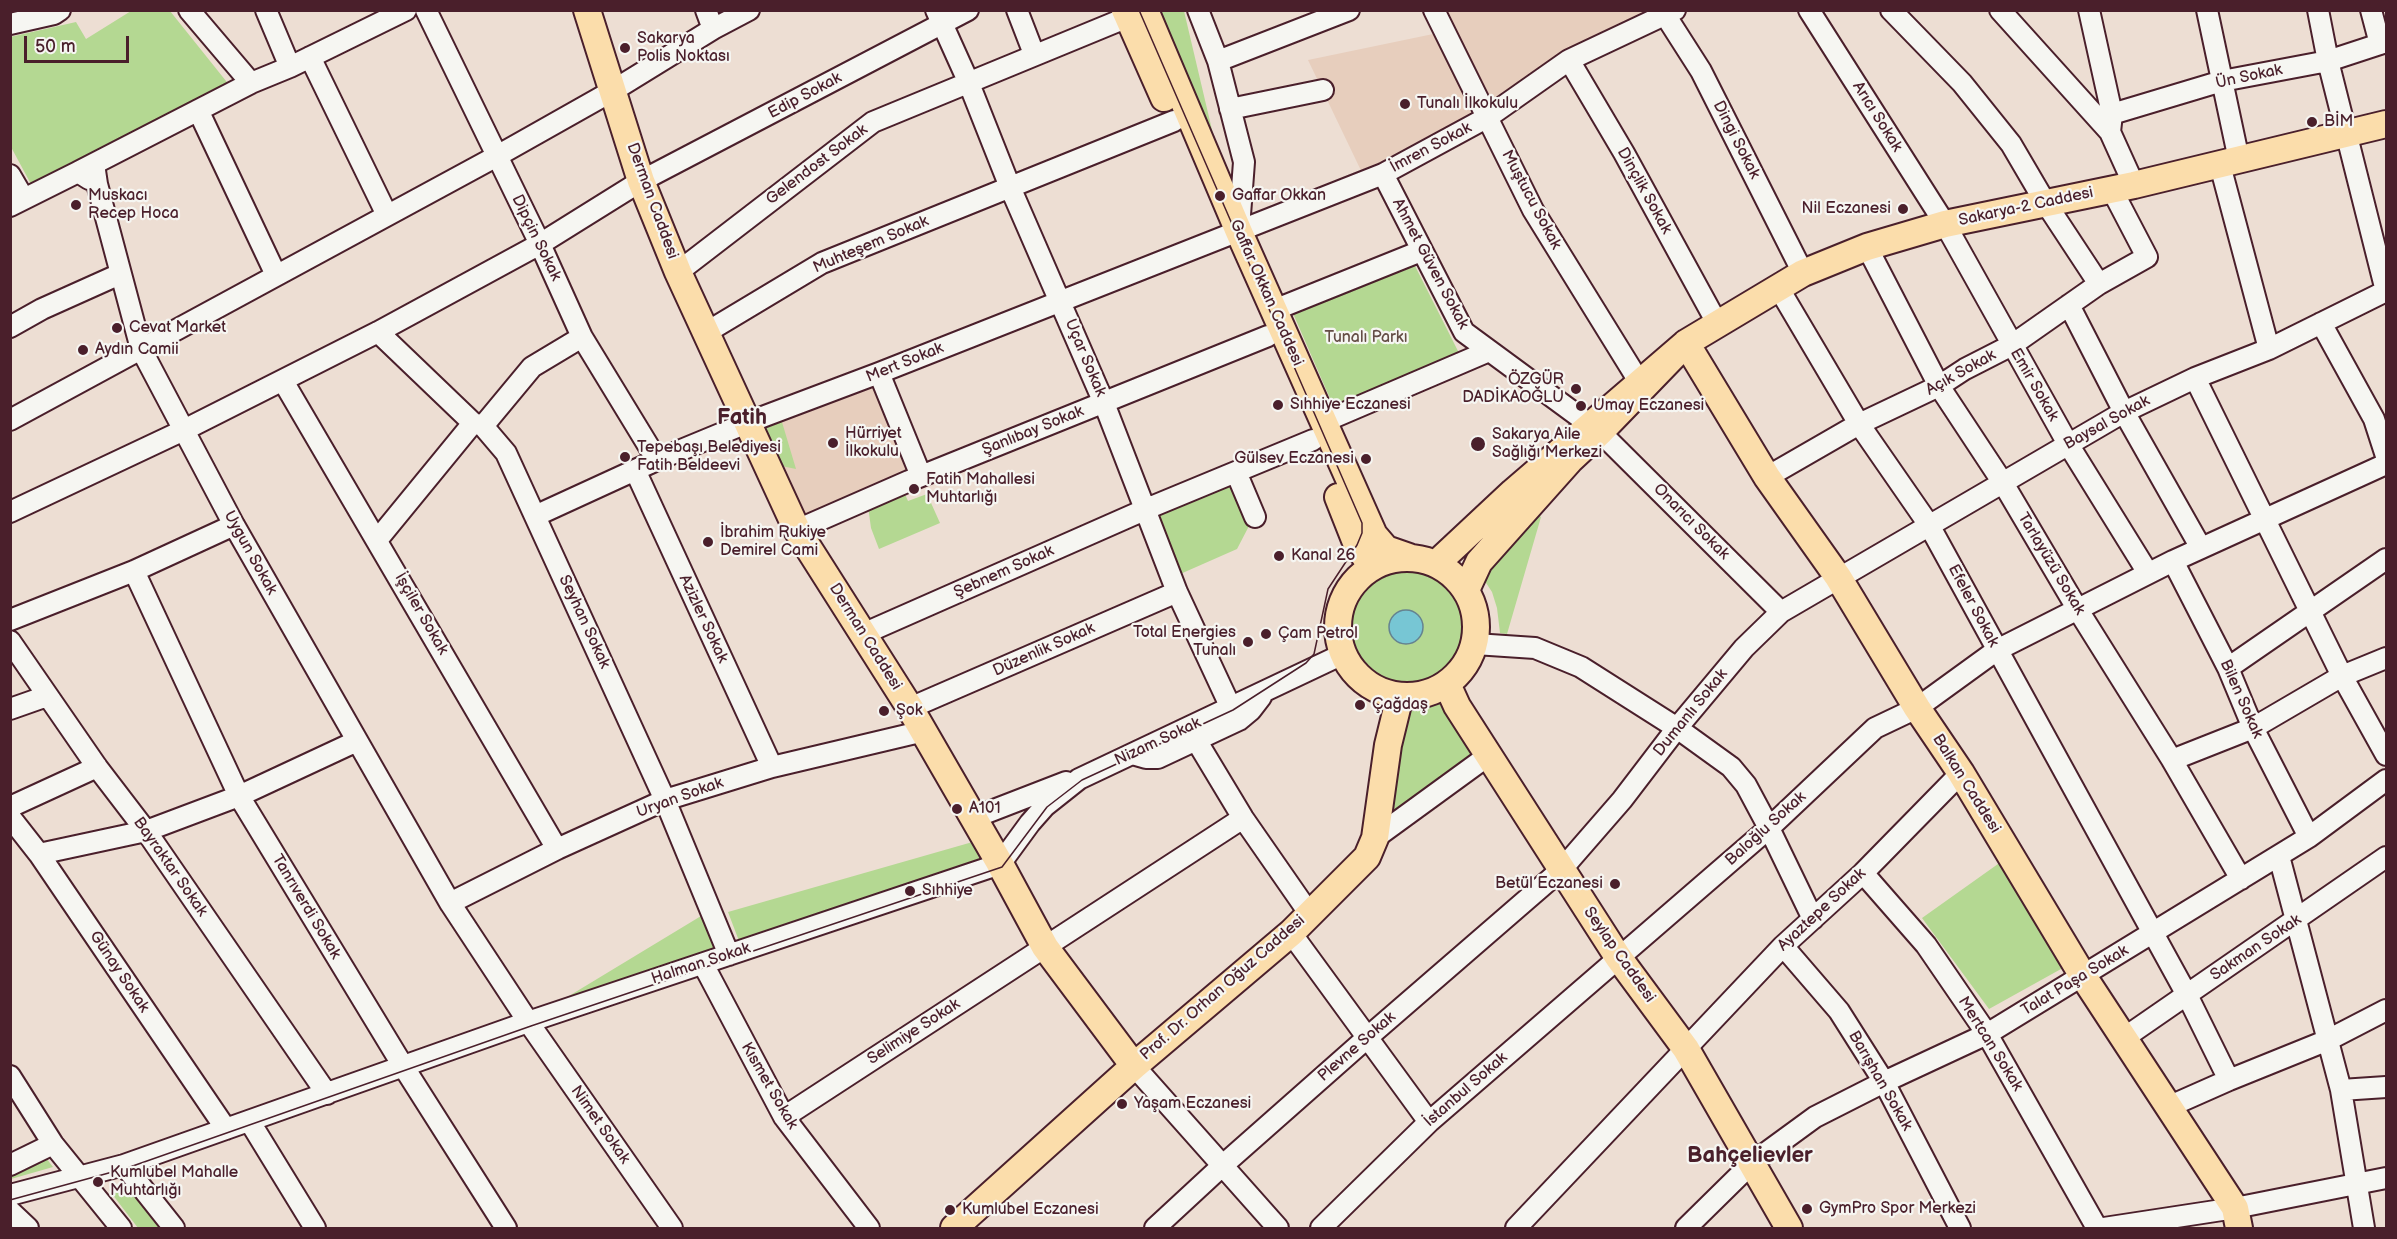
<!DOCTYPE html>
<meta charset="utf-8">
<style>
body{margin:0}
#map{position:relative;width:2397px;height:1239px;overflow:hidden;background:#edded3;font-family:"Balsamiq Sans",sans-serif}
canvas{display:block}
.frame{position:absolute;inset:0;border:12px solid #4a1f2b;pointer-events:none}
.scale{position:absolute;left:24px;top:36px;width:105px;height:27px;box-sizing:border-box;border:3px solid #4a1f2b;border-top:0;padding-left:8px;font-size:18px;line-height:21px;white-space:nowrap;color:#4a1f2b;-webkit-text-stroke:4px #f6f6f2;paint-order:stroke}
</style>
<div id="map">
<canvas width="2397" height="1239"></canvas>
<div class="frame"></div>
<div class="scale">50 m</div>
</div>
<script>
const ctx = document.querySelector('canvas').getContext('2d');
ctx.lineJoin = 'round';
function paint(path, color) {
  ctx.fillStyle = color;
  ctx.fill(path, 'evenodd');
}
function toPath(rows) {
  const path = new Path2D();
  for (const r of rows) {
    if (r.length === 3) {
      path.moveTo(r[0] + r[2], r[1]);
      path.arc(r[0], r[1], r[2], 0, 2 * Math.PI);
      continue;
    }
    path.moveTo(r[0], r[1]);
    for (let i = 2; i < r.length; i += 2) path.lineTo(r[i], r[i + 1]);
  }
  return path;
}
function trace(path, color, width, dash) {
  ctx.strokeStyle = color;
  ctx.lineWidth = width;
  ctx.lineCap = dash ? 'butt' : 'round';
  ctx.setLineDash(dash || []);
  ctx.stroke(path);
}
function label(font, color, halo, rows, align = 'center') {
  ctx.font = font + ' "Balsamiq Sans",sans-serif';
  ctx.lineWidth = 4.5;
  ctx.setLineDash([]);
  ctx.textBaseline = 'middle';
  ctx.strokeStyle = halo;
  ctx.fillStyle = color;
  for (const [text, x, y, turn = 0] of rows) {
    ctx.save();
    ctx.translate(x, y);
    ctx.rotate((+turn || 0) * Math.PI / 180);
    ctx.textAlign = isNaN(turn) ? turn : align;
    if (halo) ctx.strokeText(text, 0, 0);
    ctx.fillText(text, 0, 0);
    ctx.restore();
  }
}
paint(toPath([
 [1662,10,1366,181,1308,60,1438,33,1434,11],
 [879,373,921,476,797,530,749,422]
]), '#e7cebd');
paint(toPath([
 [131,11,170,11,234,91,32,186,11,147,10,37,76,22,86,39],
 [1154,11,1184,11,1221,168],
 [1413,262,1460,355,1335,410,1292,311],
 [779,412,796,469,767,463,749,422],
 [1228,475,1249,526,1237,549,1178,575,1151,507],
 [901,485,908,501,927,494,940,523,879,549,871,528,867,499],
 [1536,513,1541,517,1507,634,1500,633,1497,608,1492,592,1479,572],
 [1408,627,56],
 [1435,693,1482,756,1385,826,1401,702],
 [983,839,988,851,983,863,739,941,728,912],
 [2005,859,2070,964,1989,1009,1922,918],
 [706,913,720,946,559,1002],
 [43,1154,53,1167,11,1179,11,1168],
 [125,1179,163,1228,138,1228,109,1190]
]), '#b4d892');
const water = toPath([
 [1406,627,17]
]);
paint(water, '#77c6d4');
trace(water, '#658390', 1.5);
const minor = toPath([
 [189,10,251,83],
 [266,10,290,67],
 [426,10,540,244,582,337,657,460],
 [706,10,713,29],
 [936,10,968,81,1010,187,1104,403,1177,592,1231,708],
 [1017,10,1034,54],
 [1198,10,1218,61,1244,162,1239,228],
 [1434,10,1533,210,1640,383],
 [1662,10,1701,71,1803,273],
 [1809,10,1945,224,2068,444,2148,573],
 [1891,10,1962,83,2011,144,2045,202,2099,284],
 [2000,10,2110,132],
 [2089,10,2112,114,2110,132,2134,185],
 [2207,10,2239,160],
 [2318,10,2328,61,2386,291],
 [2371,10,2380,44],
 [10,24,54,14,60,10],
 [310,57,387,215],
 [1569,60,1624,153,1717,323],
 [1218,61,1349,10],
 [1230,109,1323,90],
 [198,110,276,275],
 [2112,114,2222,81,2328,61,2386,42],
 [94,164,97,184,141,349,234,525,450,903,531,1026,672,1228],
 [2220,165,2269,349],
 [78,172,251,83,290,67,406,10],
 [1383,174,1464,332,1600,432,1781,612],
 [10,175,24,199],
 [10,206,78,172,89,179],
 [1867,247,1939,386,2003,483,2078,610,2172,760,2241,879],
 [678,272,873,122,1128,17],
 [1778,287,1859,424,1929,525,2187,995,2229,1080],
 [2069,305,2124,412,2201,548],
 [1274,310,1421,251],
 [2321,323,2374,419,2386,456],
 [10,327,42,309,120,274],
 [378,332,473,423,483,426,506,453,665,800,729,955],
 [707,332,822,263,1174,121],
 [879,373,921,476],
 [2195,378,2342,676,2386,755],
 [283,381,557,849],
 [10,420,497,156,614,90,713,29,749,10],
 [1323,422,1489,351],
 [483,426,532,367,582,337],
 [635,470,772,767],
 [1236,472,1255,517],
 [1767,477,1859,424,1939,386,1965,369,2012,345,2099,284,2147,257,2112,190],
 [10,512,184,430,378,332,540,244,641,181,968,10],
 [535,516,657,460,749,422,879,373,1383,174,1488,117,1569,60,1675,10],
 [797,530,909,481,1268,336],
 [378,539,473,423],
 [2173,561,2228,668,2253,728,2309,837],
 [134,571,239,796,403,1066,506,1228],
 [10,620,134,571,234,525],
 [863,634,1151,507,1313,440],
 [10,641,97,767,146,831,327,1094],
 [1475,644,1535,648,1581,667,1677,728,1731,767,1746,785,1769,828,1813,919],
 [2228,668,2386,559],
 [910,708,1177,592],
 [10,709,47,696],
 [1196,740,1243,818,1309,913],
 [1132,754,1146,758,1158,758,1239,720,1251,710,1261,697],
 [2172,760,2253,728,2342,676,2386,658],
 [10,807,97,767],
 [10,817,39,854,226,1129],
 [973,818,1066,782],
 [1375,838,1489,755],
 [39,854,146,831,239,796,357,741],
 [2279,856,2341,1090,2364,1228],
 [1863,873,1926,945,1987,1034,2097,1228],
 [450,903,557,849,665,800,772,767,924,731],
 [1291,933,1429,1122],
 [1783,946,1839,1011,1884,1082,1960,1228],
 [703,964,784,1117,869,1228],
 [2124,1038,2386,857],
 [1134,1066,1278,1228],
 [10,1076,53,1144,121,1228],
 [2341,1090,2386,1087],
 [2168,1107,2229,1080,2328,1040,2386,1010],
 [784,1117,1243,818],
 [250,1122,315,1228],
 [10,1165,53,1144],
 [124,1165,174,1228],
 [10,1195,124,1165,528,1022,1000,864,1030,823,1045,806,1079,779,1343,654],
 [10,1211,28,1228],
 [1155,1228,1222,1166,1368,1037,1562,869,1622,800,1677,728,1744,648,1781,612,2124,412,2195,378,2269,349,2386,291],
 [1321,1228,1429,1122,1769,828,1875,728,1917,708,1997,650,2173,561,2386,464],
 [1516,1228,1783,946,1863,873,1961,773],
 [1686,1228,1752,1163,1815,1117,1884,1082,1987,1034,2309,837,2386,780],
 [2104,1228,2235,1208,2386,1178]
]);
const major = toPath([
 [587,10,641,181,678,272,797,530,910,708,999,862,1045,947,1134,1066],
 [1125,10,1164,98],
 [1145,10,1239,232,1374,535,1386,549,1409,557],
 [1338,497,1357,545,1372,567],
 [1407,627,69],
 [1437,563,1513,492,1686,343,1600,432,1570,460,1512,525,1479,562,1466,590],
 [1447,684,1457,706,1618,957,1686,1049,1789,1228],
 [954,1228,1134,1066,1291,933,1367,857,1375,838,1388,745,1400,696],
 [2239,1228,2235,1208,2083,976,1961,773,1917,708,1838,577,1767,477,1686,343,1803,273,1867,247,1945,224,2134,185,2386,124]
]);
trace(minor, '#4a1f2b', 24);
trace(major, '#4a1f2b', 30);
trace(minor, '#f6f6f2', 20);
trace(major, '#fbddab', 26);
trace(toPath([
 [10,1200,127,1168,531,1026,1002,867,1047,807,1082,780,1233,710,1306,663,1314,654,1328,589,1357,545,1362,533,1362,523,1139,10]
]), '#4a1f2b', 1.5);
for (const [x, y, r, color] of [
 [625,48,6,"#4a1f2b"],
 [1405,104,6,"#4a1f2b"],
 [2312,122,6,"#4a1f2b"],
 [1220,196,6,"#4a1f2b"],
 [76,205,6,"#4a1f2b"],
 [1903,209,6,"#4a1f2b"],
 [117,328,6,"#4a1f2b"],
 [83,350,6,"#4a1f2b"],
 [1576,389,6,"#4a1f2b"],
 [1278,405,6,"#4a1f2b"],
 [1581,406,6,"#4a1f2b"],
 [833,443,6,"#4a1f2b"],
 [1478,444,8,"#4a1f2b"],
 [625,457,6,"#4a1f2b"],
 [1366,459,6,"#4a1f2b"],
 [914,489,6,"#4a1f2b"],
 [708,542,6,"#4a1f2b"],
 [1279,556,6,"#4a1f2b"],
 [1266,634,6,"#4a1f2b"],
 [1248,642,6,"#4a1f2b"],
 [1360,705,6,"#4a1f2b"],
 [884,711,6,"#4a1f2b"],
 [957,809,6,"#4a1f2b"],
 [1615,884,6,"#4a1f2b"],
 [910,891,6,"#4a1f2b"],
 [1122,1104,6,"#4a1f2b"],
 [98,1182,6,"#4a1f2b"],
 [1807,1209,6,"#4a1f2b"],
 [950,1210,6,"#4a1f2b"]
]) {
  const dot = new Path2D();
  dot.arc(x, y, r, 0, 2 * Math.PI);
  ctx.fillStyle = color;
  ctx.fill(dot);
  trace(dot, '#f6f6f2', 2);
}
label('16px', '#4a1f2b', '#f6f6f2', [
 ["Sakarya",637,39],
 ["Polis Noktası",637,57],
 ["Tunalı İlkokulu",1417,104],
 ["BİM",2324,122],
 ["Muskacı",88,196],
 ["Recep Hoca",88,214],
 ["Gaffar Okkan",1232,196],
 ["Nil Eczanesi",1891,209,"right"],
 ["Cevat Market",129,328],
 ["Aydın Camii",95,350],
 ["ÖZGÜR",1564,380,"right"],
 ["DADİKAOĞLU",1564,398,"right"],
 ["Sıhhiye Eczanesi",1290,405],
 ["Umay Eczanesi",1593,406],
 ["Hürriyet",845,434],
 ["İlkokulu",845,452],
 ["Sakarya Aile",1492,435],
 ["Sağlığı Merkezi",1492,453],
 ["Tepebaşı Belediyesi",637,448],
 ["Fatih Beldeevi",637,466],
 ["Gülsev Eczanesi",1354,459,"right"],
 ["Fatih Mahallesi",926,480],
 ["Muhtarlığı",926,498],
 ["İbrahim Rukiye",720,533],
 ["Demirel Cami",720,551],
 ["Kanal 26",1291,556],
 ["Total Energies",1236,633,"right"],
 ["Tunalı",1236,651,"right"],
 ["Çam Petrol",1278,634],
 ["Çağdaş",1372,705],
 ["Şok",896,711],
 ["A101",969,809],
 ["Betül Eczanesi",1603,884,"right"],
 ["Sıhhiye",922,891],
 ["Yaşam Eczanesi",1134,1104],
 ["Kumlubel Mahalle",110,1173],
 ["Muhtarlığı",110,1191],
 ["GymPro Spor Merkezi",1819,1209],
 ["Kumlubel Eczanesi",962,1210]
], 'left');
label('16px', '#4a1f2b', '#f6f6f2', [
 ["Ün Sokak",2249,77,-12],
 ["Edip Sokak",805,96,-28],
 ["Arıcı Sokak",1877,117,58],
 ["Dingi Sokak",1736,140,63],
 ["İmren Sokak",1431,148,-28],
 ["Gelendost Sokak",817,165,-37],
 ["Dinçlik Sokak",1644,191,61],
 ["Muştucu Sokak",1531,200,62],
 ["Derman Caddesi",652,201,70],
 ["Sakarya-2 Caddesi",2026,207,-12],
 ["Dipçin Sokak",536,238,64],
 ["Muhteşem Sokak",871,245,-23],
 ["Ahmet Güven Sokak",1430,264,62],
 ["Gaffar Okkan Caddesi",1266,293,66],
 ["Uçar Sokak",1085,358,67],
 ["Mert Sokak",905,363,-22],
 ["Açık Sokak",1961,373,-29],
 ["Emir Sokak",2034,385,60],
 ["Baysal Sokak",2107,423,-29],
 ["Şanlıbay Sokak",1033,431,-22],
 ["Onarıcı Sokak",1691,522,45],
 ["Uygun Sokak",250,553,61],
 ["Tarlayüzü Sokak",2051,564,59],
 ["Şebnem Sokak",1004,572,-24],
 ["Efeler Sokak",1973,606,62],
 ["İşçiler Sokak",421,614,60],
 ["Azizler Sokak",703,619,65],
 ["Seyhan Sokak",584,622,65],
 ["Derman Caddesi",865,637,58],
 ["Düzenlik Sokak",1044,650,-24],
 ["Bilen Sokak",2241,699,66],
 ["Dumanlı Sokak",1691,713,-51],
 ["Nizam Sokak",1158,742,-25],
 ["Balkan Caddesi",1966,784,58],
 ["Uryan Sokak",680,798,-20],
 ["Baloğlu Sokak",1766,829,-42],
 ["Bayraktar Sokak",170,867,55],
 ["Tanrıverdi Sokak",306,907,59],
 ["Ayaztepe Sokak",1822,910,-43],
 ["Sakman Sokak",2256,948,-34],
 ["Seylap Caddesi",1619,955,55],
 ["Halman Sokak",701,964,-18],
 ["Günay Sokak",119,972,56],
 ["Talat Paşa Sokak",2075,981,-31],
 ["Prof. Dr. Orhan Oğuz Caddesi",1223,988,-41],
 ["Selimiye Sokak",914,1032,-33],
 ["Mertcan Sokak",1990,1044,58],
 ["Plevne Sokak",1357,1047,-41],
 ["Barışhan Sokak",1880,1081,60],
 ["Kısmet Sokak",769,1086,60],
 ["İstanbul Sokak",1466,1090,-41],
 ["Nimet Sokak",600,1125,55]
]);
label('16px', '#644d45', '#f6f6f2', [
 ["Tunalı Parkı",1366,338]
]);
label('bold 22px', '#4a1f2b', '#f6f6f2', [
 ["Fatih",742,418],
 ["Bahçelievler",1750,1156]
]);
</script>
